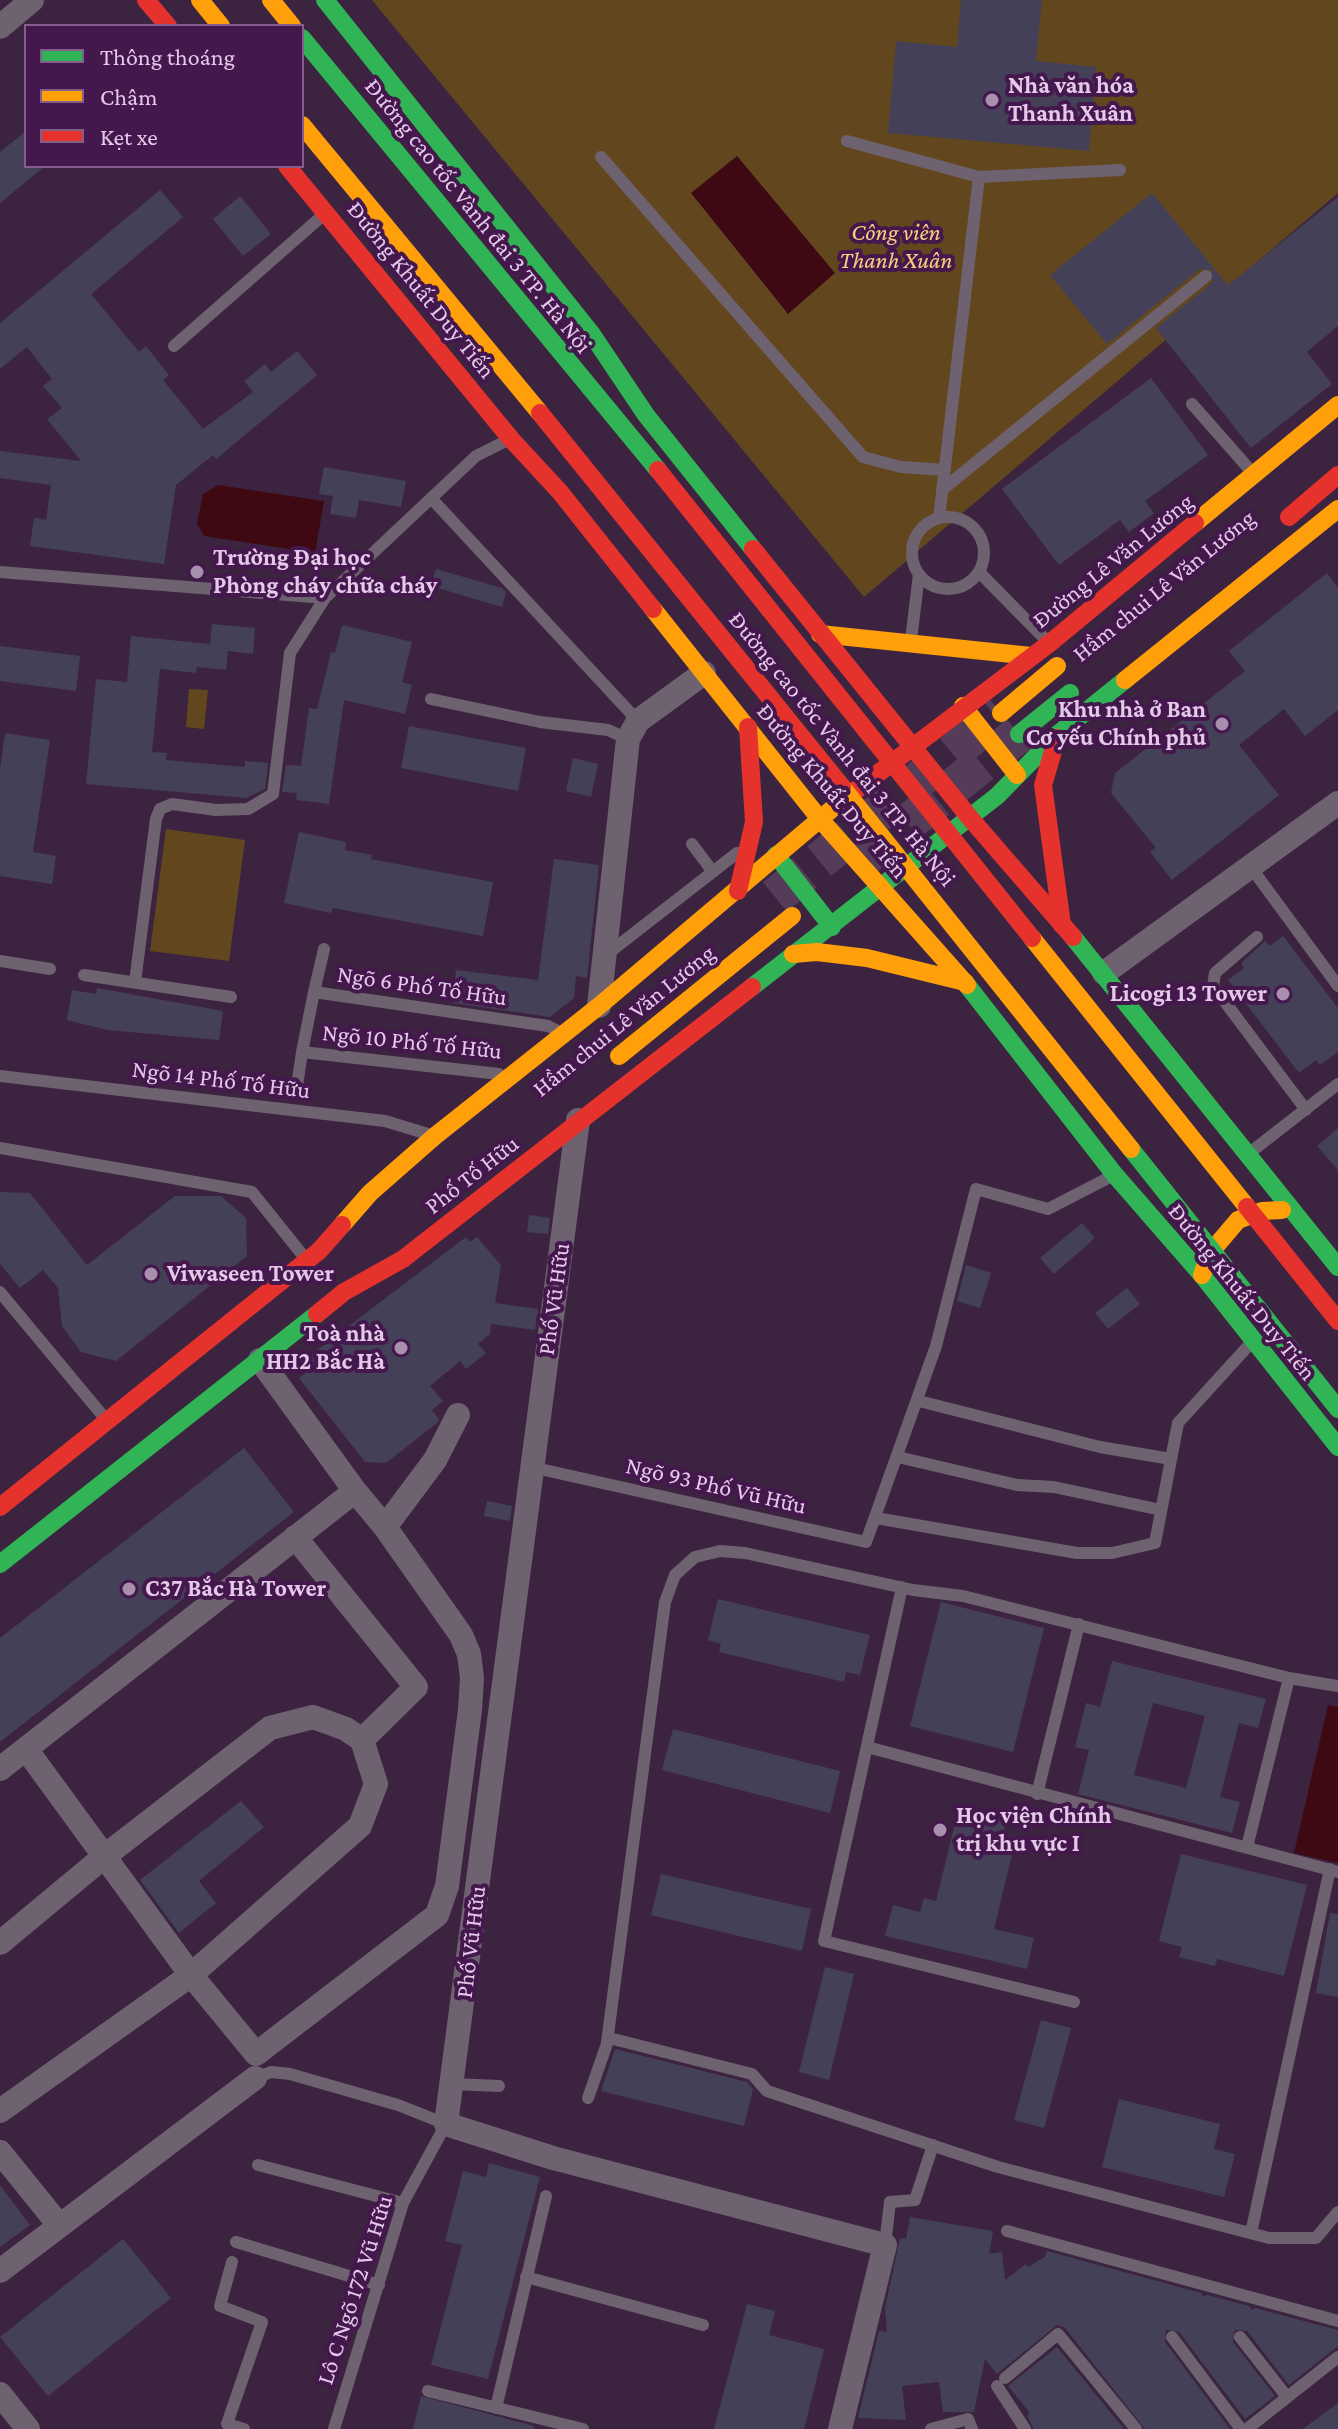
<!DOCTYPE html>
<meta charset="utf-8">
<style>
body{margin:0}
#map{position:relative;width:1338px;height:2429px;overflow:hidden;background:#3c2440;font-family:"Crimson Pro",serif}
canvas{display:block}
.legend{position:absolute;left:24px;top:24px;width:280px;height:144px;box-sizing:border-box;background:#44174d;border:2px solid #845e8b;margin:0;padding:10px 14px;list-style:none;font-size:24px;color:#e4c9e9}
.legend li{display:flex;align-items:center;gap:16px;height:40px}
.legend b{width:40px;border:2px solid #845e8b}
</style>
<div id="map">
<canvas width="1338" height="2429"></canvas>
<ul class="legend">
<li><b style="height:10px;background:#30b455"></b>Thông thoáng</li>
<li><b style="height:10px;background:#ff9f0a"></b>Chậm</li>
<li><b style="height:10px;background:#e5322d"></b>Kẹt xe</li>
</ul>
</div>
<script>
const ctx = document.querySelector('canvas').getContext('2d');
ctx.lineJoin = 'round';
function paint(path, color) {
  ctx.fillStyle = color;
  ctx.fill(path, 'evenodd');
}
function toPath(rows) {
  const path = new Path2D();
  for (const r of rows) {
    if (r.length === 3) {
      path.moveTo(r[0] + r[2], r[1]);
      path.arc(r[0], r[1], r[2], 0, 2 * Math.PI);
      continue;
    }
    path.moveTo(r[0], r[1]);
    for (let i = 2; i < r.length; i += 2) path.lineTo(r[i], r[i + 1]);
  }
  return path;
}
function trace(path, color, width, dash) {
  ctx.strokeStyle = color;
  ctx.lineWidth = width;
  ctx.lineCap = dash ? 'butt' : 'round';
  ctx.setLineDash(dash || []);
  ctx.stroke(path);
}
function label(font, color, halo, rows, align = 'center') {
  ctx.font = font + ' "Crimson Pro",serif';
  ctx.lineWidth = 8;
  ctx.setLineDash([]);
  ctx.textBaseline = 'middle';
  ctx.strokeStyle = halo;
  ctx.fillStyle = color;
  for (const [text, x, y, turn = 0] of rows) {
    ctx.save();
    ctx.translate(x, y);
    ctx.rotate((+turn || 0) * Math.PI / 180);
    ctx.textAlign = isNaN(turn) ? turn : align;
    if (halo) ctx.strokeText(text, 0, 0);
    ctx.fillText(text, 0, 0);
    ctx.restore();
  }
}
paint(toPath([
 [372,0,1338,0,1338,193,864,597],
 [189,689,208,690,204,729,186,727],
 [166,829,245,840,229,961,150,951]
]), '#62471e');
paint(toPath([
 [737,156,835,273,788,314,691,193],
 [218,485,324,501,315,553,204,536,197,523,203,494],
 [1328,1705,1338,1707,1338,1863,1294,1853]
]), '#3e0912');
paint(toPath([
 [961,0,1042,0,1036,61,1096,67,1089,151,888,133,896,41,957,47],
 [26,131,26,166,45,166,0,203,0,152],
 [160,190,183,217,91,294,139,352,146,346,169,375,163,380,203,429,253,392,244,381,265,364,271,372,297,351,317,375,216,459,213,455,176,485,164,564,30,546,34,518,46,520,51,485,0,478,0,451,81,461,47,419,62,408,43,386,52,379,27,347,0,369,0,323],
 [1152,193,1228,285,1338,197,1338,326,1307,352,1332,384,1251,448,1156,328,1212,283,1212,270,1200,269,1107,344,1050,275],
 [240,196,271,234,243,256,213,219],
 [1151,378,1208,455,1145,501,1154,513,1129,532,1120,520,1059,565,1002,489],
 [324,467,406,481,401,507,359,500,356,518,330,514,333,496,319,494],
 [436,569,502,588,506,592,502,607,431,586],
 [1327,573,1338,588,1338,710,1305,736,1284,709,1239,745,1279,795,1172,880,1150,852,1156,848,1111,793,1115,773,1245,671,1229,651],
 [212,624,255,628,253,654,228,651,226,670,197,667,196,673,160,669,152,752,167,753,166,760,245,767,245,761,268,763,265,789,246,798,86,784,96,679,127,682,131,636,210,644],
 [342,625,412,642,402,682,412,685,405,714,344,700,329,804,296,800,297,793,282,792,286,765,301,766,309,708,317,709,331,652,335,653],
 [0,646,80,656,76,691,0,681],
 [409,726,526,748,518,791,401,768],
 [5,733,50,740,33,852,56,856,52,884,0,876,0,769],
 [573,758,598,764,591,797,566,791],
 [299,832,346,842,345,850,372,855,371,859,493,882,483,936,333,908,331,913,284,903],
 [554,859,599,865,587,978,576,976,574,998,550,1017,453,1003,456,970,538,980],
 [1283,936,1338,1008,1338,1052,1320,1065,1316,1060,1299,1073,1228,980,1244,968,1241,963,1265,941,1270,946],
 [97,988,223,1011,219,1040,107,1030,67,1020,72,990,96,994],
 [1338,1128,1338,1170,1317,1146],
 [0,1192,30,1193,87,1265,175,1196,221,1196,246,1218,247,1256,116,1361,81,1352,62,1326,58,1288,43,1270,20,1288,0,1264],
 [529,1215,550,1218,548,1234,527,1232],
 [1082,1223,1095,1238,1054,1274,1040,1258],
 [466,1237,470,1242,477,1237,501,1265,495,1303,538,1309,535,1330,491,1324,490,1334,478,1344,486,1353,466,1369,460,1361,430,1386,443,1401,432,1410,439,1419,437,1423,386,1463,365,1462,299,1378,307,1372,300,1363],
 [966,1265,991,1273,980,1308,957,1301],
 [1127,1288,1140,1304,1108,1329,1095,1313],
 [244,1448,294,1512,0,1742,0,1638],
 [487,1501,512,1506,510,1521,484,1516],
 [718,1599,870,1635,860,1675,846,1672,844,1682,719,1652,721,1644,708,1640],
 [941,1602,1044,1628,1013,1752,910,1726],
 [1112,1661,1266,1699,1258,1728,1239,1723,1220,1797,1240,1802,1232,1833,1078,1794,1089,1750,1075,1747,1086,1703,1100,1707],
 [1153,1703,1205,1716,1186,1788,1134,1775],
 [673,1729,840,1771,830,1813,662,1770],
 [241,1801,264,1827,199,1881,216,1903,179,1933,140,1880],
 [959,1807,1007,1818,1003,1834,1016,1838,994,1929,1034,1938,1027,1969,885,1936,893,1905,920,1912,924,1898,936,1901],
 [1181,1854,1307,1885,1284,1976,1217,1959,1215,1966,1179,1957,1182,1947,1159,1941],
 [661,1874,811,1909,802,1951,651,1915],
 [1330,1913,1338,1914,1338,1997,1316,1993],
 [825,1967,854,1974,829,2080,799,2072],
 [1041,2020,1071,2028,1044,2128,1014,2120],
 [615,2049,747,2082,753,2089,744,2126,601,2091],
 [1119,2099,1220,2124,1214,2149,1235,2154,1224,2197,1102,2167],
 [489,2163,540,2177,488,2379,431,2365,462,2245,445,2241,463,2171,486,2177],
 [0,2185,30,2225,0,2247],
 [910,2217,993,2231,989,2254,1002,2252,1005,2280,1026,2264,1028,2267,1045,2257,1047,2251,1201,2293,1204,2297,1207,2295,1249,2306,1252,2310,1255,2308,1338,2330,1338,2346,1289,2385,1247,2331,1235,2330,1233,2342,1275,2396,1245,2419,1179,2332,1166,2330,1165,2342,1230,2429,1145,2429,1065,2328,1057,2325,997,2374,985,2359,974,2412,943,2412,939,2382,902,2386,906,2420,858,2418,879,2331,887,2332,885,2308,900,2238,906,2239],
 [123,2239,171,2298,48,2396,0,2337],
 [747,2304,775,2311,769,2335,824,2349,804,2429,714,2429],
 [1057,2347,1124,2429,1034,2429,1027,2415,1030,2413,1008,2386],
 [421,2396,534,2426,534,2429,413,2429],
 [1338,2403,1338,2429,1303,2429]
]), '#444057');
trace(toPath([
 [863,859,1019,734],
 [775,897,1001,713]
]), '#553d59', 38, [38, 19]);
trace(toPath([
 [847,141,979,177,1120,170],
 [601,157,863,457,901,467,945,470],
 [174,346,321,217],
 [1192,404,1251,471],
 [943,489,1206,276],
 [431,498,638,721],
 [948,553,36],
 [939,518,979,177],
 [0,572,325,598],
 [979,572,1047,641],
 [911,640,919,574],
 [431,699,540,722,608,730,628,739],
 [692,844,713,872],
 [1250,866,1338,986],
 [1257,937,1215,973,1213,986,1306,1110],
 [324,949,314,992,548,1026,558,1031],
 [606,955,737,853],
 [0,961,50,969],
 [84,975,231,997],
 [135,982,156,819,160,809,172,804,216,810,248,809,273,794,290,653,325,598,476,456,508,440],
 [302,1052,314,992],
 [0,1076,385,1121,428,1134],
 [296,1093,302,1052,499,1074],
 [0,1148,252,1192,305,1258],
 [1252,1151,1338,1084],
 [0,1292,103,1416],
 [919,1401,1100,1447,1171,1459],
 [898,1457,1017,1485,1054,1487,1161,1510],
 [531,1467,866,1542,936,1346,976,1189,1048,1209,1112,1176],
 [876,1518,1077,1553,1112,1553,1155,1543,1178,1423,1250,1344],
 [902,1587,824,1941,1074,2002],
 [867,1747,1338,1872],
 [1037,1794,1079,1624],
 [1247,1847,1289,1678],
 [607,2042,665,1602,675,1575,695,1557,720,1551,745,1553,913,1590,963,1596,1289,1678,1338,1686],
 [255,2078,271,2072,290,2074,398,2105,446,2124,403,2203,334,2429],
 [454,2084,499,2086],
 [588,2098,609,2038,752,2074,767,2091,998,2167,1269,2238,1316,2238,1338,2212],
 [258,2165,403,2203],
 [1007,2231,1338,2321],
 [1251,2233,1330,1869],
 [236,2242,379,2285],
 [885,2245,890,2202,915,2200,933,2145],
 [232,2262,220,2306,262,2322,227,2424,244,2429],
 [526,2277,703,2325],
 [1172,2337,1241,2429],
 [1240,2337,1287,2397],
 [1005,2378,1058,2334,1136,2429],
 [997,2386,1025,2429],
 [428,2391,583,2429],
 [496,2408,546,2196],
 [931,2429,968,2419,972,2429],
 [1247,2429,1338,2357]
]), '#6e6270', 12);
trace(toPath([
 [0,27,32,0],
 [1104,973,1338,803],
 [599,1006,628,739,638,721,704,673],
 [578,1120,446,2124,553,2158,885,2245,840,2429],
 [385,1527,435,1460,458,1415],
 [295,1537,416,1687,362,1740],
 [26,1749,191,1975,256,2054,437,1915,447,1886,470,1710,472,1678,469,1654,461,1635,385,1527,355,1491,260,1360],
 [0,1769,355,1491],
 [0,1943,106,1855,270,1728,313,1717,346,1729,362,1740,376,1784,360,1826,191,1975,0,2111],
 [0,2152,59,2225],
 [0,2271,255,2078],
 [0,2394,28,2429]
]), '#6e6270', 24);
trace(toPath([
 [325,0,591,333,646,415,753,549],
 [1019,734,1070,693],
 [776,855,832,927],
 [1073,937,1338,1267],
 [967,985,1115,1175,1202,1275,1338,1447],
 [752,987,997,796,1058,734,1125,680],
 [0,1564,317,1314]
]), '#30b455', 18);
trace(toPath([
 [200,0,221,26],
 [271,0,292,26],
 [1195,523,1338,405],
 [653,609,819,818,967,985],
 [820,634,1031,656],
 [1125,680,1338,509],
 [963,706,1017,775],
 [1001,713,1057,666],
 [793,954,817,952,867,958,965,982],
 [619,1056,792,916],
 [342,1225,370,1193,435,1136,599,1006,839,803],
 [1202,1275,1210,1253,1238,1220,1262,1211,1282,1210]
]), '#ff9f0a', 18);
trace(toPath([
 [146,0,168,26],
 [287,166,511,439,560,492,653,609],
 [1289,517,1338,475],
 [753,549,970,818,1073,937],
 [1057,738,1043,785,1062,925],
 [839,803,1050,643,1195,523],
 [738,891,754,822,748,727],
 [317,1314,344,1292,403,1259,752,987],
 [0,1507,319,1251,342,1225]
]), '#e5322d', 18);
trace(toPath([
 [302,38,658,470],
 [1131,1149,1338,1409]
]), '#30b455', 18);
trace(toPath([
 [302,125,540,413],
 [842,787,1131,1149],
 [1032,938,1247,1207]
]), '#ff9f0a', 18);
trace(toPath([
 [540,413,842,787],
 [658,470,1032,938],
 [1247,1207,1338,1321]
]), '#e5322d', 18);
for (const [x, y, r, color] of [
 [992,100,8,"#a98fae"],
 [197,572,8,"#a98fae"],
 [1222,724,8,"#a98fae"],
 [1283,994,8,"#a98fae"],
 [151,1274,8,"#a98fae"],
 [401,1348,8,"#a98fae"],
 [129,1589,8,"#a98fae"],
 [940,1830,8,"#a98fae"]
]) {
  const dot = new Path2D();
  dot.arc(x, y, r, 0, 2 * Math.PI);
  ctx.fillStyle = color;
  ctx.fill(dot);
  trace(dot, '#44174d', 3);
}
label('bold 24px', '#e4c9e9', '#44174d', [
 ["Nhà văn hóa",1008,86],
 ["Thanh Xuân",1008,114],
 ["Trường Đại học",213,558],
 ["Phòng cháy chữa cháy",213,586],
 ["Khu nhà ở Ban",1206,710,"right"],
 ["Cơ yếu Chính phủ",1206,738,"right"],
 ["Licogi 13 Tower",1267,994,"right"],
 ["Viwaseen Tower",167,1274],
 ["Toà nhà",385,1334,"right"],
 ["HH2 Bắc Hà",385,1362,"right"],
 ["C37 Bắc Hà Tower",145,1589],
 ["Học viện Chính",956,1816],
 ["trị khu vực I",956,1844]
], 'left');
label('24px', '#e4c9e9', '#44174d', [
 ["Đường cao tốc Vành đai 3 TP. Hà Nội",478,216,51],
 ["Đường Khuất Duy Tiến",421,290,51],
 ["Đường Lê Văn Lương",1113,561,-39],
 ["Hầm chui Lê Văn Lương",1164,586,-39],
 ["Đường cao tốc Vành đai 3 TP. Hà Nội",842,749,51],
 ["Đường Khuất Duy Tiến",832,791,50],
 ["Ngõ 6 Phố Tố Hữu",422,986,8],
 ["Hầm chui Lê Văn Lương",624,1021,-39],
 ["Ngõ 10 Phố Tố Hữu",412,1042,6],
 ["Ngõ 14 Phố Tố Hữu",221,1080,7],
 ["Phố Tố Hữu",472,1175,-38],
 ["Đường Khuất Duy Tiến",1242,1292,51],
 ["Phố Vũ Hữu",554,1299,-82],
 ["Ngõ 93 Phố Vũ Hữu",716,1486,13],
 ["Phố Vũ Hữu",471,1942,-83],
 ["Lô C Ngõ 172 Vũ Hữu",355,2290,-72]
]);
label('italic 24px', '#facd7f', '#44174d', [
 ["Công viên",896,233],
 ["Thanh Xuân",896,261]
]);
</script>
